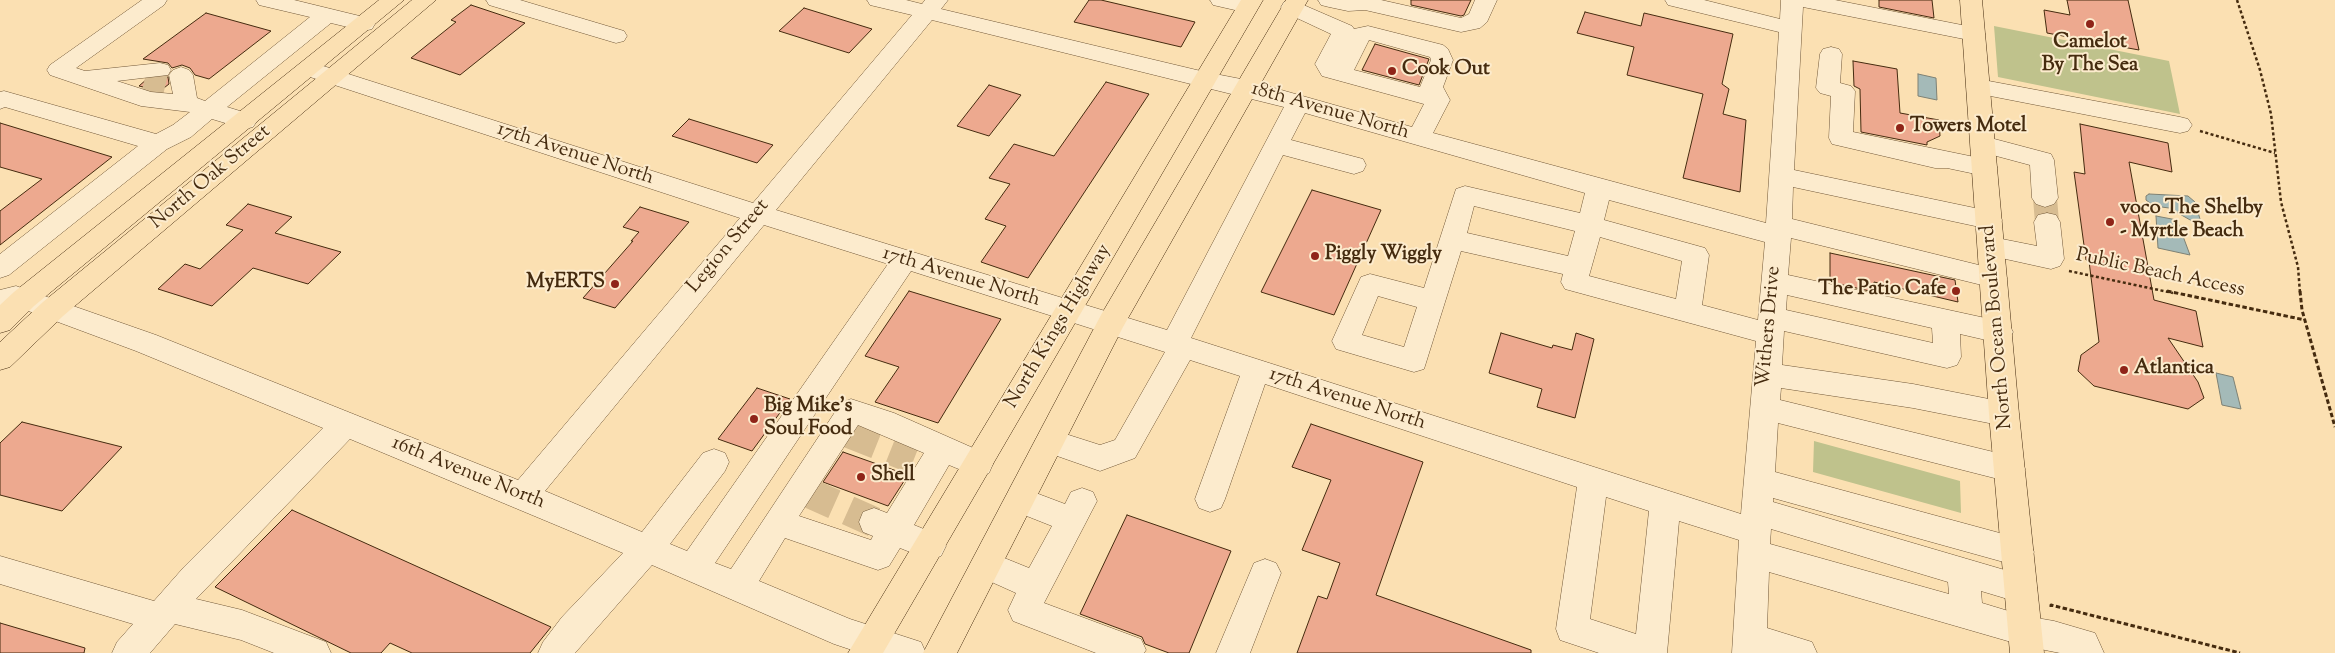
<!DOCTYPE html>
<meta charset="utf-8">
<style>
body{margin:0}
canvas{display:block;background:#fbe0b2}
</style>
<canvas width="2335" height="653"></canvas>
<script>
const ctx = document.querySelector('canvas').getContext('2d');
ctx.lineJoin = 'round';
function paint(path, color) {
  ctx.fillStyle = color;
  ctx.fill(path, 'evenodd');
}
function toPath(rows) {
  const path = new Path2D();
  for (const r of rows) {
    path.moveTo(r[0], r[1]);
    for (let i = 2; i < r.length; i += 2) path.lineTo(r[i], r[i + 1]);
  }
  return path;
}
function trace(path, color, width, dash) {
  ctx.strokeStyle = color;
  ctx.lineWidth = width;
  ctx.lineCap = dash ? 'butt' : 'round';
  ctx.setLineDash(dash || []);
  ctx.stroke(path);
}
function label(font, color, halo, rows, align = 'center') {
  ctx.font = font + ' "Sorts Mill Goudy",serif';
  ctx.lineWidth = 4;
  ctx.setLineDash([]);
  ctx.textBaseline = 'middle';
  ctx.strokeStyle = halo;
  ctx.fillStyle = color;
  for (const [text, x, y, turn = 0] of rows) {
    ctx.save();
    ctx.translate(x, y);
    ctx.rotate((+turn || 0) * Math.PI / 180);
    ctx.textAlign = isNaN(turn) ? turn : align;
    if (halo) ctx.strokeText(text, 0, 0);
    ctx.fillText(text, 0, 0);
    ctx.restore();
  }
}
paint(toPath([
 [1994,26,2169,61,2180,114,1998,77],
 [1814,441,1960,481,1961,513,1813,472]
]), '#bfc28c');
const water = toPath([
 [1918,74,1936,78,1937,100,1918,96,1918,74],
 [2149,194,2188,196,2195,202,2200,219,2192,221,2169,208,2154,206,2146,200,2146,196,2149,194],
 [2156,216,2177,220,2190,255,2158,248,2156,216],
 [2216,373,2233,377,2241,409,2222,405,2216,373]
]);
paint(water, '#a4bab8');
trace(water, '#7e8174', 1);
const building = toPath([
 [1089,0,1101,0,1195,22,1181,47,1074,22,1089,0],
 [1411,0,1471,0,1464,15,1461,16,1411,5,1411,0],
 [1879,0,1932,0,1934,18,1879,7,1879,0],
 [2067,0,2128,0,2139,50,2047,33,2044,10,2070,15,2067,0],
 [471,5,525,23,460,75,411,58,456,22,451,20,471,5],
 [804,8,872,29,849,53,779,31,804,8],
 [1585,12,1641,26,1644,13,1733,34,1722,84,1729,89,1723,114,1746,120,1740,192,1683,178,1703,94,1627,75,1634,47,1577,33,1585,12],
 [206,13,271,31,209,79,195,75,190,68,182,65,172,68,168,63,143,59,206,13],
 [1375,44,1429,59,1419,85,1362,70,1375,44],
 [1853,61,1897,69,1900,113,1939,120,1940,136,1927,142,1927,145,1861,132,1860,89,1854,86,1853,61],
 [168,77,169,84,160,91,139,86,147,79,168,77],
 [1106,82,1149,94,1028,278,981,262,1006,226,985,219,1010,184,989,178,1014,144,1054,156,1106,82],
 [989,85,1021,95,989,136,957,126,989,85],
 [689,119,773,145,757,163,672,136,689,119],
 [0,123,112,157,0,245,0,211,42,179,0,167,0,123],
 [2080,124,2168,143,2172,172,2129,162,2154,300,2196,311,2203,347,2168,338,2198,382,2204,398,2188,409,2094,386,2078,371,2081,355,2099,342,2089,261,2086,260,2074,172,2085,174,2080,124],
 [1312,190,1381,210,1334,315,1261,292,1312,190],
 [248,204,292,217,275,233,341,252,308,284,253,268,212,306,158,289,185,264,200,269,243,230,226,225,248,204],
 [640,207,689,222,615,308,583,298,633,241,631,241,639,232,623,227,640,207],
 [1830,253,1955,280,1958,302,1874,282,1874,292,1830,282,1830,253],
 [909,291,1001,319,938,423,875,402,899,367,865,356,909,291],
 [1501,333,1552,348,1553,345,1572,350,1576,333,1594,339,1575,418,1537,407,1542,389,1489,373,1501,333],
 [757,388,790,399,752,451,718,439,757,388],
 [22,422,122,447,62,511,0,495,0,443,22,422],
 [1311,424,1423,462,1376,595,1531,650,1531,653,1297,653,1318,596,1327,599,1340,563,1302,550,1331,480,1292,467,1311,424],
 [843,452,908,475,888,506,823,482,843,452],
 [292,510,551,627,530,653,412,653,390,643,381,653,351,653,215,587,292,510],
 [1127,515,1231,551,1189,653,1169,653,1145,644,1142,637,1080,614,1127,515],
 [0,623,85,648,84,653,0,653,0,623]
]);
paint(building, '#eda98f');
trace(building, '#452b0f', 1);
trace(toPath([
 [144,82,165,87],
 [2045,198,2047,222]
]), '#d7bc91', 24, [24, 12]);
trace(toPath([
 [849,433,914,459],
 [807,492,874,522]
]), '#d7bc91', 30, [30, 15]);
const minor = toPath([
 [142,0,167,0,164,5,76,68,85,71,160,63,168,65,171,70,168,75,117,81,151,92,173,94,169,75,173,70,181,67,189,70,193,75,197,98,205,101,310,17,259,5,256,0,294,0,372,19,375,24,372,29,364,31,331,23,227,107,253,115,257,121,253,127,245,129,212,119,191,137,167,149,9,275,0,278,0,254,138,146,5,107,0,109,0,92,4,91,156,134,173,125,190,112,141,106,50,75,47,70,50,65,142,0],
 [486,0,520,0,624,31,627,36,624,41,616,43,489,5,486,0],
 [867,0,906,0,922,4,925,0,948,0,941,9,1205,72,1246,80,1412,127,1424,104,1322,76,1315,64,1331,34,1284,12,1281,7,1284,2,1292,0,1352,26,1354,29,1368,26,1443,45,1448,49,1453,60,1443,87,1450,100,1433,133,1766,223,1779,32,1668,5,1665,0,1704,0,1780,19,1781,0,1835,0,1982,29,1985,34,1982,39,1974,41,1803,7,1794,170,1989,211,1998,213,2002,220,1998,227,1989,229,1793,187,1792,219,2003,271,2007,278,2003,285,1994,288,1791,238,1788,275,1999,321,2009,324,2013,332,2009,340,1999,343,1960,334,1961,357,1957,365,1947,368,1784,331,1782,365,1913,384,2004,402,2014,406,2019,414,2014,422,2004,426,1913,408,1781,388,1780,400,2010,456,2021,460,2025,469,2021,478,2010,482,1778,423,1775,472,2018,538,2029,542,2034,552,2029,562,2018,566,1773,498,1773,502,2032,578,2037,588,2032,598,2021,603,1981,591,1982,603,2025,616,2054,621,2095,633,2104,653,2060,653,2025,646,1769,572,1767,628,1812,642,1817,653,1732,653,1739,540,1679,521,1667,653,1599,653,1560,640,1556,629,1577,487,1265,384,1225,499,1221,508,1210,512,1199,508,1195,499,1240,376,1190,360,1135,458,1100,471,1040,450,1035,441,1040,432,1050,429,1100,445,1115,440,1165,352,911,271,715,563,731,569,841,403,851,399,894,413,989,455,993,464,989,473,978,477,949,465,914,525,941,536,946,546,941,556,930,560,900,548,889,566,878,570,785,538,759,581,850,619,921,642,926,653,861,653,834,644,652,565,575,653,538,653,543,642,562,617,623,553,350,439,196,599,242,610,326,642,331,653,274,653,241,640,175,624,150,653,112,653,117,642,133,624,0,584,0,556,154,601,184,567,323,428,136,351,15,306,0,310,0,290,16,286,156,335,518,480,740,218,301,74,298,69,301,64,309,62,317,64,753,203,912,15,870,5,867,0],
 [932,20,1284,107,1167,330,776,210,932,20],
 [1369,40,1430,57,1431,60,1420,87,1354,70,1369,40],
 [1305,113,1585,193,1580,213,1465,186,1456,189,1424,288,1370,274,1361,277,1332,341,1336,349,1414,372,1424,369,1461,251,1563,274,1561,282,1565,289,1756,341,1741,514,1191,338,1283,155,1354,174,1363,171,1366,165,1363,159,1291,140,1305,113],
 [1609,200,1765,242,1758,320,1702,305,1709,255,1705,248,1604,220,1609,200],
 [1474,206,1575,231,1568,256,1467,233,1474,206],
 [764,225,888,264,687,551,670,544,725,471,729,462,725,453,714,449,703,453,642,532,545,491,764,225],
 [1600,237,1682,261,1676,299,1589,276,1600,237],
 [1787,295,1932,328,1933,343,1786,310,1787,295],
 [1378,296,1417,307,1404,347,1362,335,1378,296],
 [858,425,924,453,887,513,874,508,863,512,859,522,863,532,873,536,871,540,799,516,858,425],
 [1606,497,1649,511,1636,634,1590,619,1606,497],
 [1771,529,1948,582,1949,594,1770,544,1771,529],
 [1210,0,1251,0,1256,1,1259,6,1256,11,1248,13,1213,5,1210,0],
 [1318,0,1381,0,1461,18,1469,14,1475,0,1497,0,1487,22,1480,28,1461,32,1365,10,1348,11,1329,7,1321,5,1318,0],
 [1831,47,1839,49,1842,54,1840,83,1851,86,1855,91,1853,132,1994,161,1997,167,1994,173,1985,176,1947,168,1935,168,1832,144,1829,138,1831,96,1820,93,1816,88,1820,54,1823,49,1831,47],
 [1978,79,2180,117,2188,119,2192,125,2188,131,2180,133,1970,92,1966,87,1970,82,1978,79],
 [1983,136,2051,154,2054,160,2058,198,2054,204,2045,207,2036,204,2032,198,2030,165,1974,150,1971,144,1974,138,1983,136],
 [2047,213,2056,215,2060,222,2064,259,2060,266,2051,269,1983,254,1979,247,1983,240,1992,237,2037,246,2034,222,2038,215,2047,213],
 [1020,487,1065,504,1071,492,1082,488,1093,492,1097,501,1044,603,1141,639,1146,650,1144,653,1096,653,1013,621,1008,610,1016,593,976,575,971,565,976,555,987,551,1029,568,1052,526,1009,509,1005,500,1009,491,1020,487],
 [1265,559,1276,563,1281,573,1250,653,1216,653,1254,563,1265,559]
]);
const major = toPath([
 [379,0,404,0,34,306,10,330,0,333,0,305,14,292,379,0],
 [412,0,436,0,63,316,10,367,0,370,0,342,43,302,412,0],
 [1241,0,1263,0,883,653,848,653,1241,0],
 [1286,0,1308,0,1123,327,957,653,923,653,1101,315,1286,0],
 [1960,0,1982,0,2019,414,2044,653,2010,653,1989,414,1960,0]
]);
trace(minor, '#725838', 1);
trace(major, '#452b0f', 1);
trace(toPath([
 [2237,0,2260,70,2271,114,2281,202,2298,267,2300,293],
 [2200,131,2275,153],
 [2069,271,2173,293]
]), '#452b0f', 2.5, [3, 2.5]);
trace(toPath([
 [2167,291,2305,320],
 [2300,291,2302,310,2335,427],
 [2051,607,2051,605,2240,653]
]), '#452b0f', 3, [4.5, 2.5]);
paint(minor, '#fcebcd');
paint(major, '#fbe0b2');
for (const [x, y, r, color] of [
 [2090,24,5,"#8f2418"],
 [1392,71,5,"#8f2418"],
 [1900,128,5,"#8f2418"],
 [2110,222,5,"#8f2418"],
 [1315,256,5,"#8f2418"],
 [615,284,5,"#8f2418"],
 [1956,291,5,"#8f2418"],
 [2124,370,5,"#8f2418"],
 [754,419,5,"#8f2418"],
 [861,477,5,"#8f2418"]
]) {
  const dot = new Path2D();
  dot.arc(x, y, r, 0, 2 * Math.PI);
  ctx.fillStyle = color;
  ctx.fill(dot);
  trace(dot, '#fcebcd', 2);
}
label('bold 20px', '#452b0f', '#fcebcd', [
 ["Camelot",2090,44,"center"],
 ["By The Sea",2090,67,"center"],
 ["Cook Out",1402,71],
 ["Towers Motel",1910,128],
 ["voco The Shelby",2120,210],
 ["- Myrtle Beach",2120,233],
 ["Piggly Wiggly",1325,256],
 ["MyERTS",605,284,"right"],
 ["The Patio Cafe",1946,291,"right"],
 ["Atlantica",2134,370],
 ["Big Mike’s",764,408],
 ["Soul Food",764,431],
 ["Shell",871,477]
], 'left');
label('20px', '#452b0f', '#fcebcd', [
 ["18th Avenue North",1330,112,16],
 ["17th Avenue North",575,155,18],
 ["North Oak Street",211,178,-40],
 ["Legion Street",729,247,-50],
 ["Public Beach Access",2160,274,12],
 ["17th Avenue North",961,278,17],
 ["North Kings Highway",1059,327,-59],
 ["Withers Drive",1770,327,-85],
 ["North Ocean Boulevard",1998,327,-95],
 ["17th Avenue North",1347,400,18],
 ["16th Avenue North",468,474,22]
]);
</script>
